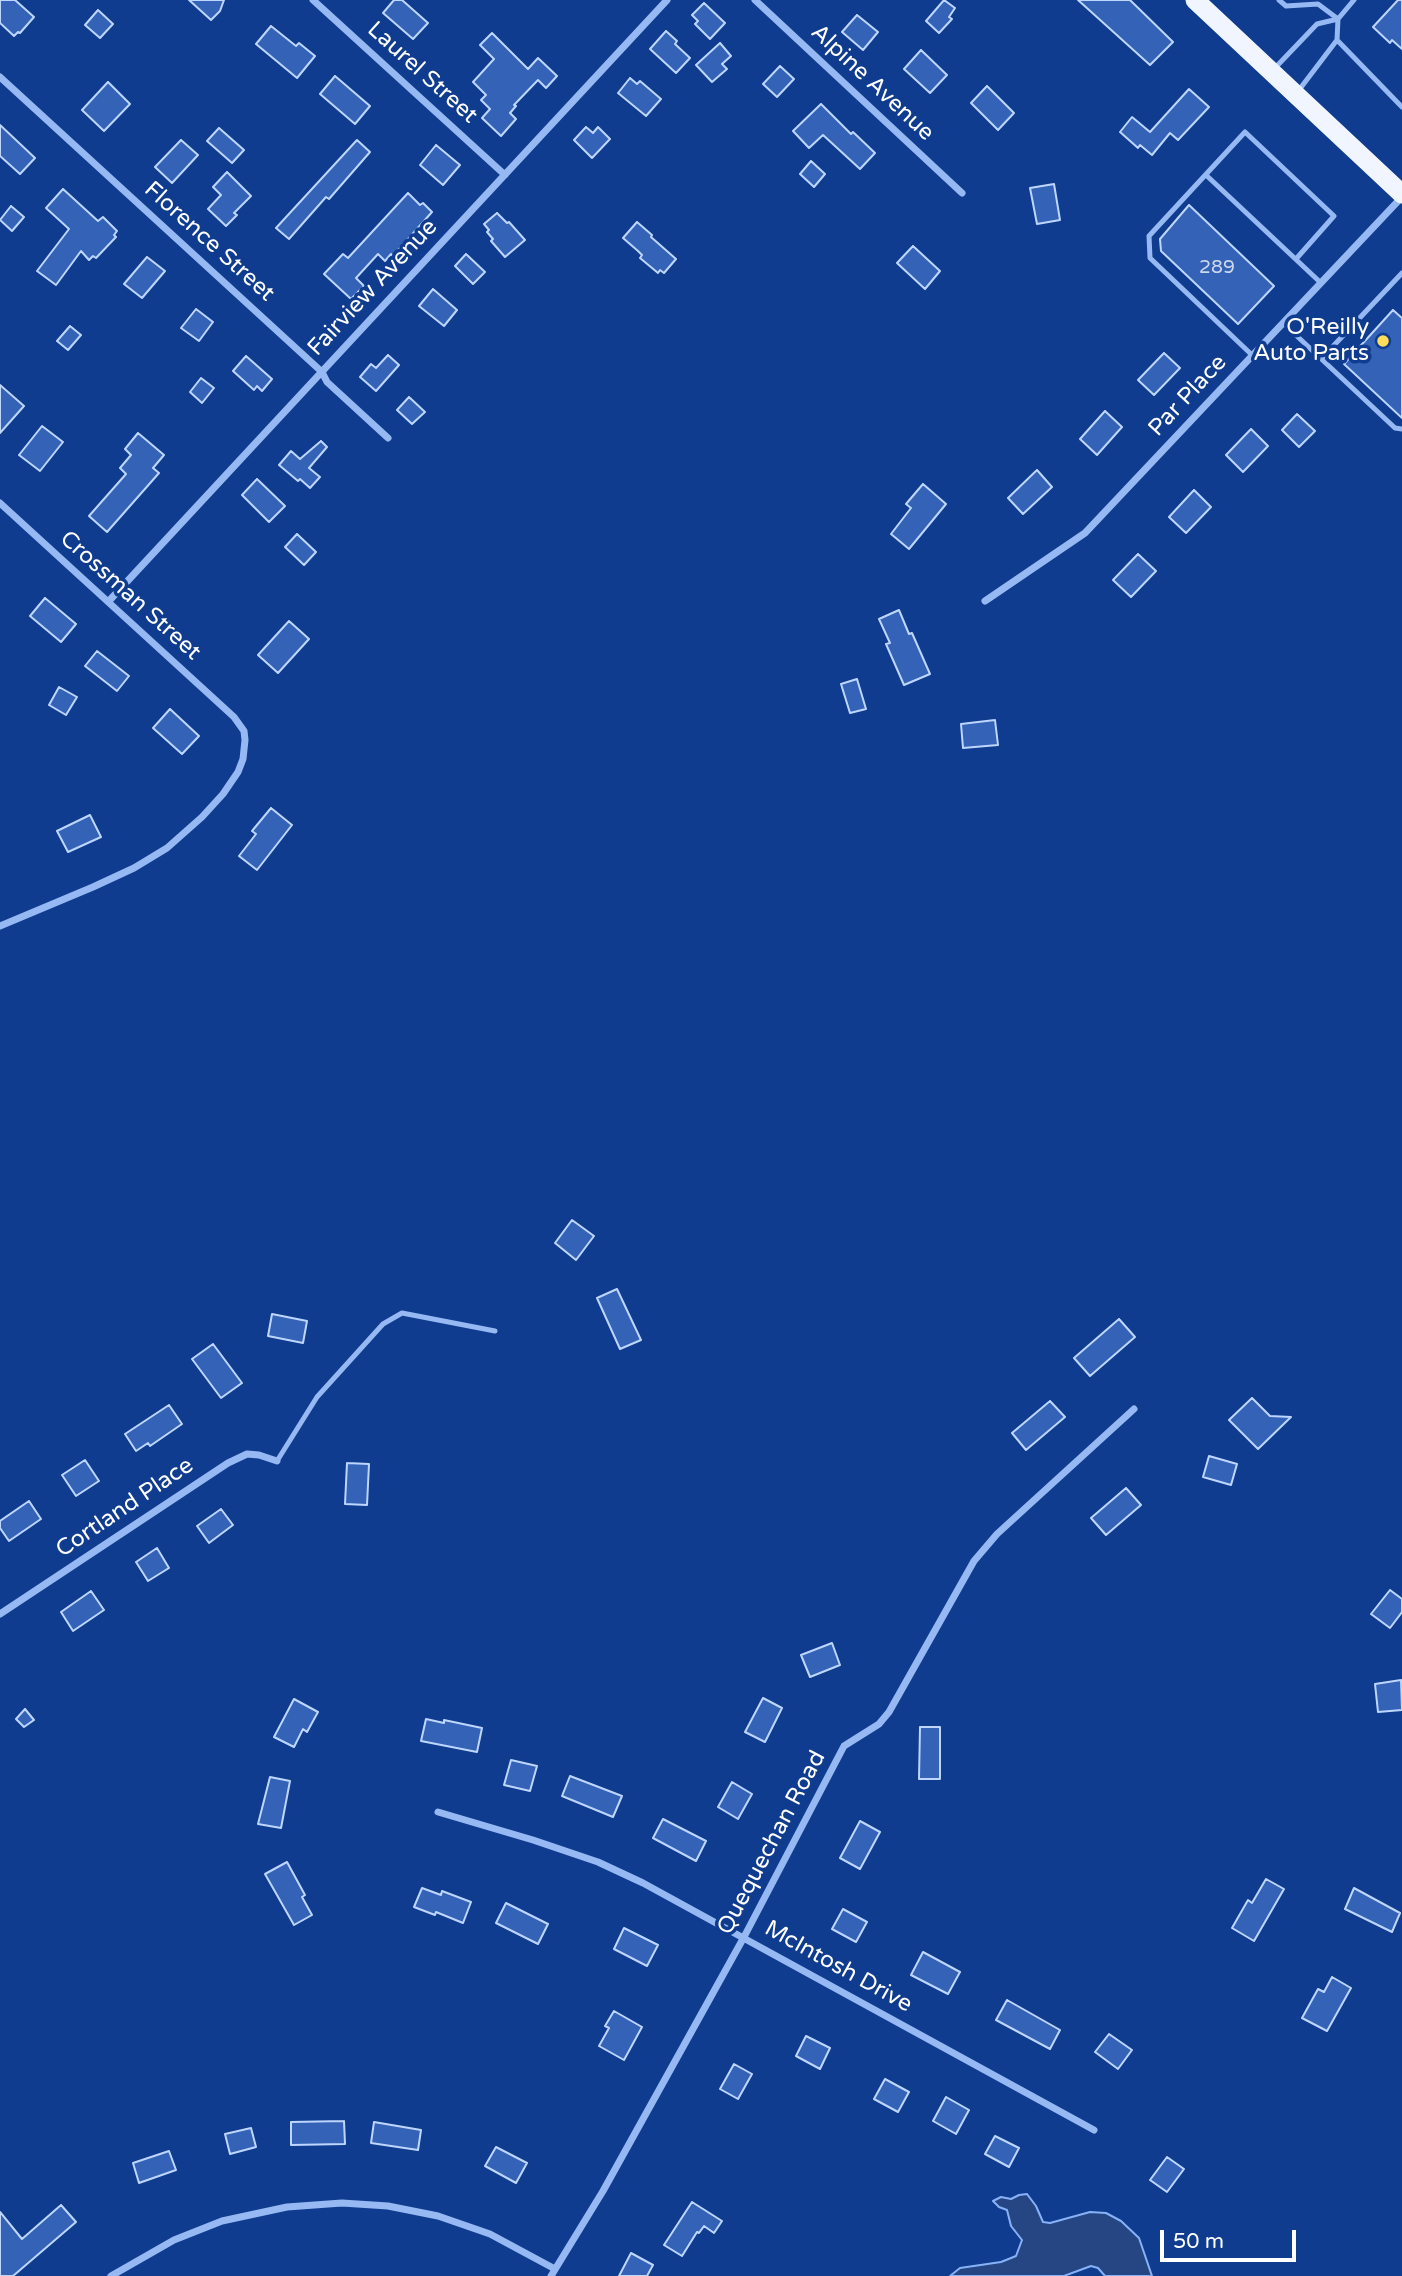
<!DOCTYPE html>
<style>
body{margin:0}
#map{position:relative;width:1402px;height:2276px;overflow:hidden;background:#0f3c8e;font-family:"Varela Round",sans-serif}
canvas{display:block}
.scale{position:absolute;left:1160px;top:2230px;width:136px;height:32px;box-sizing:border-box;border:4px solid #fff;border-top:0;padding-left:9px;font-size:21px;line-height:24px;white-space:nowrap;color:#fff;-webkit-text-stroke:5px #0f3c8e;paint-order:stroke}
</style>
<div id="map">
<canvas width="1402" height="2276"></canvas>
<div class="scale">50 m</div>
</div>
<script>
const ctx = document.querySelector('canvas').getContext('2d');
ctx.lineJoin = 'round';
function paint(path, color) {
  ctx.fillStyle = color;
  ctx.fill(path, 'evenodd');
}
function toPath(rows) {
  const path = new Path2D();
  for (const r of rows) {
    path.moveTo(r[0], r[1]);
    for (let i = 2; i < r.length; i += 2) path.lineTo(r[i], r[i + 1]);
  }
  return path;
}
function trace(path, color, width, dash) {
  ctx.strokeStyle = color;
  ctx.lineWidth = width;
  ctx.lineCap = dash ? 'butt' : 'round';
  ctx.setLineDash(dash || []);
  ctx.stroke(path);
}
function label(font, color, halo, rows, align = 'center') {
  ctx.font = font + ' "Varela Round",sans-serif';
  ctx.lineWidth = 7;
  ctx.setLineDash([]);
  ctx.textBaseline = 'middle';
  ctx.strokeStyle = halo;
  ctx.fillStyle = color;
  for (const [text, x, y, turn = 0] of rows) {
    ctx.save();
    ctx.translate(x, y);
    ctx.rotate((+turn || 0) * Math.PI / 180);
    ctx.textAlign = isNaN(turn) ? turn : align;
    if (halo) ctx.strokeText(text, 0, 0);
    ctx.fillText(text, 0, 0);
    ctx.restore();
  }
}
const water = toPath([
 [1027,2194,1036,2206,1043,2222,1050,2223,1090,2212,1106,2213,1121,2221,1139,2238,1152,2276,1105,2276,1098,2268,1091,2266,1064,2276,950,2276,960,2268,1001,2262,1016,2256,1022,2240,1011,2226,1007,2210,999,2207,993,2201,1001,2197,1011,2199,1019,2195,1027,2194]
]);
paint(water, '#254683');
trace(water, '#88b2f7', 2);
const building = toPath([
 [0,0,15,0,34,17,20,33,18,32,14,36,0,23,0,0],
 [189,0,224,0,220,11,211,20,189,0],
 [394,0,402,0,428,23,413,39,383,13,394,0],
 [944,0,955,8,949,17,952,19,939,33,926,21,944,0],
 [1078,0,1130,0,1173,42,1150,65,1078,0],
 [1398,0,1402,0,1402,49,1392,40,1390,43,1373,27,1398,0],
 [704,3,725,23,710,39,695,24,698,21,692,15,704,3],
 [98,10,113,24,100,38,85,25,98,10],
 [857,15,878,32,863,50,842,32,857,15],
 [271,26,296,46,299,43,315,56,297,78,256,44,271,26],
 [666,31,677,41,675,44,690,58,676,73,650,49,666,31],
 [492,33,528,69,538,58,557,76,546,88,538,80,514,105,516,106,510,113,516,119,501,136,482,118,490,109,481,100,486,95,473,82,494,59,480,45,492,33],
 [720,43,731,56,722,64,727,69,712,82,696,65,720,43],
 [921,50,947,75,930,93,904,69,921,50],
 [780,66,794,79,777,97,763,84,780,66],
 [335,76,370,106,355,124,320,94,335,76],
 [630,78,637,84,640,81,661,99,646,116,618,93,630,78],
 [108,82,130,104,104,131,82,110,108,82],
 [987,86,1014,113,998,130,971,103,987,86],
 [1189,89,1209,107,1178,140,1170,133,1152,155,1140,145,1138,148,1120,132,1132,117,1150,132,1189,89],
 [821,104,851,134,853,132,875,153,860,169,823,135,809,148,793,131,821,104],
 [0,125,35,158,20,174,0,156,0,125],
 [586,127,593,133,598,127,610,139,592,158,574,140,586,127],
 [219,128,244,150,232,163,207,141,219,128],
 [181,140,198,155,172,183,155,167,181,140],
 [357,140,370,152,329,199,326,197,289,239,276,228,357,140],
 [436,145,460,165,443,185,420,165,436,145],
 [811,161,825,174,814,187,800,174,811,161],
 [227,172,251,196,234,213,237,215,226,226,208,209,221,195,213,187,227,172],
 [1054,184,1060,220,1037,224,1030,188,1054,184],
 [63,189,98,221,103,217,117,231,114,235,116,237,96,258,93,256,89,260,81,251,56,285,37,271,69,229,46,208,63,189],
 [408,193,420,205,423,203,432,212,393,256,391,254,385,261,378,254,356,278,364,286,351,299,324,274,343,254,348,258,408,193],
 [1189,205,1274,286,1238,324,1161,251,1160,239,1189,205],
 [11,206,24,217,12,231,0,220,11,206],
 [497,213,507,223,509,222,525,240,505,257,491,241,493,239,487,232,489,230,484,224,497,213],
 [637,222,652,235,651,237,676,259,664,273,660,270,658,273,640,258,642,255,638,251,623,238,637,222],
 [913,246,940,271,925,289,897,263,913,246],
 [466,254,485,272,473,284,455,266,466,254],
 [147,257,165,271,142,298,124,284,147,257],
 [433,289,457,310,444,326,419,306,433,289],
 [196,309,213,322,199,341,181,328,196,309],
 [1393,310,1402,318,1402,418,1344,364,1393,310],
 [70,326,81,335,68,350,57,341,70,326],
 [1164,353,1180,368,1154,395,1138,380,1164,353],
 [388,355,399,365,376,391,360,377,371,364,376,368,388,355],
 [246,356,272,379,262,391,257,386,254,390,233,371,246,356],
 [201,378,214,388,202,403,190,392,201,378],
 [0,385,24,406,0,433,0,385],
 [409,397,425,412,412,424,397,410,409,397],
 [1105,411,1122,427,1097,455,1080,439,1105,411],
 [1297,414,1315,431,1299,447,1282,430,1297,414],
 [42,426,63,442,40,471,19,455,42,426],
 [1251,429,1268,446,1243,472,1226,455,1251,429],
 [138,433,164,455,153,468,159,473,107,532,89,516,126,474,120,468,131,455,125,449,138,433],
 [321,441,327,447,309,468,320,477,310,488,300,479,298,481,279,465,291,451,300,459,321,441],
 [1037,470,1052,487,1023,514,1008,498,1037,470],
 [257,479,285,506,269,522,242,495,257,479],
 [923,484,946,504,909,549,891,534,911,508,906,504,923,484],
 [1194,490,1211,507,1186,533,1169,517,1194,490],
 [297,534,316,552,304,565,285,547,297,534],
 [1138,554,1156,571,1131,597,1113,580,1138,554],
 [45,598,76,624,61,642,30,616,45,598],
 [899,610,909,634,912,633,930,674,904,685,886,644,890,643,879,619,899,610],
 [289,621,309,639,278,673,258,655,289,621],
 [97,651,129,676,117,691,85,666,97,651],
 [857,679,866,709,850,713,841,684,857,679],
 [59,687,77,697,66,715,49,705,59,687],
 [170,709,199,736,182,754,153,728,170,709],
 [995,720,998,745,963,748,961,724,995,720],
 [271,808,292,825,257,870,239,856,256,834,252,831,271,808],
 [90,815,101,837,68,852,57,831,90,815],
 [572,1220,594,1236,576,1260,555,1243,572,1220],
 [617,1289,641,1340,620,1349,597,1298,617,1289],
 [272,1314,307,1321,303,1343,268,1336,272,1314],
 [1119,1319,1135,1337,1090,1376,1074,1358,1119,1319],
 [213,1344,242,1383,221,1398,192,1359,213,1344],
 [1252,1398,1270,1416,1291,1417,1258,1449,1229,1420,1252,1398],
 [1050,1401,1065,1417,1026,1450,1012,1433,1050,1401],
 [169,1405,182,1424,150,1446,148,1443,136,1451,125,1434,169,1405],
 [1209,1456,1237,1464,1231,1485,1203,1477,1209,1456],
 [85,1460,99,1481,76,1496,62,1475,85,1460],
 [347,1463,369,1464,367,1505,345,1504,347,1463],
 [1126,1488,1141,1505,1106,1535,1091,1518,1126,1488],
 [29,1501,41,1519,9,1541,0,1528,0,1521,29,1501],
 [221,1509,233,1525,209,1543,197,1526,221,1509],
 [157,1548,169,1568,148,1581,136,1562,157,1548],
 [1390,1590,1402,1599,1402,1612,1390,1628,1371,1614,1390,1590],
 [91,1591,104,1610,73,1631,61,1612,91,1591],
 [832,1643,840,1665,810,1677,801,1655,832,1643],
 [1401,1680,1402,1710,1378,1712,1375,1684,1401,1680],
 [763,1698,782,1708,765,1742,745,1732,763,1698],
 [294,1699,318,1712,307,1732,303,1729,294,1747,274,1737,294,1699],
 [25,1709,34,1720,24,1727,16,1719,25,1709],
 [426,1719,444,1723,444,1720,482,1728,477,1752,421,1741,426,1719],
 [920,1727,940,1727,940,1779,919,1779,920,1727],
 [511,1760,537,1766,530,1791,504,1785,511,1760],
 [570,1776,622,1796,613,1817,562,1796,570,1776],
 [270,1777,290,1781,281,1828,258,1824,270,1777],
 [732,1782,752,1794,738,1819,718,1807,732,1782],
 [663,1819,706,1841,696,1861,653,1838,663,1819],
 [860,1821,880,1832,860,1869,840,1858,860,1821],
 [287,1862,305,1895,302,1897,312,1915,294,1925,265,1874,287,1862],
 [1266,1879,1284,1889,1254,1941,1232,1928,1248,1900,1252,1903,1266,1879],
 [422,1888,441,1895,442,1891,471,1902,463,1923,436,1912,435,1915,414,1907,422,1888],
 [1354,1888,1400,1913,1392,1932,1345,1909,1354,1888],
 [506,1903,548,1924,538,1944,496,1923,506,1903],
 [843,1909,867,1922,856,1942,832,1929,843,1909],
 [624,1928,658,1945,647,1966,614,1949,624,1928],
 [923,1952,960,1972,948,1994,911,1975,923,1952],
 [1332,1977,1351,1988,1327,2031,1302,2018,1318,1989,1324,1992,1332,1977],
 [1007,2000,1060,2030,1050,2049,996,2020,1007,2000],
 [614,2011,642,2027,624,2060,599,2046,609,2028,605,2026,614,2011],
 [1109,2034,1132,2050,1118,2069,1095,2052,1109,2034],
 [806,2036,830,2048,820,2069,796,2056,806,2036],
 [734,2064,752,2074,738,2099,720,2089,734,2064],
 [885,2079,909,2092,898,2112,874,2099,885,2079],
 [946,2097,969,2110,956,2134,933,2121,946,2097],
 [344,2121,345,2144,291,2145,291,2122,344,2121],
 [374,2122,421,2130,418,2150,371,2143,374,2122],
 [251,2128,256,2147,230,2154,225,2134,251,2128],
 [995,2136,1019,2148,1009,2167,985,2154,995,2136],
 [496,2147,527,2163,516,2183,485,2166,496,2147],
 [169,2151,176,2170,139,2183,133,2163,169,2151],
 [1167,2157,1184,2169,1167,2192,1150,2180,1167,2157],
 [692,2202,722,2221,714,2233,704,2226,699,2233,697,2232,682,2256,664,2245,692,2202],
 [61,2205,76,2222,13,2276,0,2276,0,2212,22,2239,61,2205],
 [631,2253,653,2265,647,2276,619,2276,631,2253]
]);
paint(building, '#3362b6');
trace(building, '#bed6fe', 2);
trace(toPath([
 [1279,0,1286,6,1318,4,1338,19],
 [1337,40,1402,107],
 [1274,69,1317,24,1338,19,1354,0],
 [1299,90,1337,40,1338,19],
 [1206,175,1321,283],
 [1283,323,1395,428,1402,429],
 [1252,355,1150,258,1149,236,1245,132,1334,216,1296,259],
 [1321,359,1402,273],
 [277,1461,317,1397,383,1324,402,1313,495,1331]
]), '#97b9f3', 5);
trace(toPath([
 [313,0,505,175],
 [755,0,962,193],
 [0,77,322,372,327,382,388,438],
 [0,503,234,717,244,731,245,740,243,759,238,772,223,794,202,817,167,848,134,868,93,887,0,926],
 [985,601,1085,533,1402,197],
 [108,602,667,0],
 [0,1614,228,1463,247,1454,259,1455,277,1461],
 [438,1812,533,1840,598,1862,643,1883,1094,2130],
 [111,2276,174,2240,222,2221,287,2207,342,2203,388,2206,438,2216,490,2234,555,2269],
 [551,2276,603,2191,744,1937,844,1746,879,1724,889,1712,974,1561,997,1534,1134,1409]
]), '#97b9f3', 7);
trace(toPath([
 [1195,0,1402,194]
]), '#f1f5ff', 19);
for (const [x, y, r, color] of [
 [1383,341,7,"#ffdd59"]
]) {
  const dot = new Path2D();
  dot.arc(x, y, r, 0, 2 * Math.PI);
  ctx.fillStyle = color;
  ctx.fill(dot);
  trace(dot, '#0f3c8e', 2.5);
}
label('19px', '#ccd8ed', null, [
 ["289",1217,268]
]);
label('23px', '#fff', '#0f3c8e', [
 ["Laurel Street",422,73,42],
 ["Alpine Avenue",872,83,43],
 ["Florence Street",209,242,42],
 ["Fairview Avenue",373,288,-47],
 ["Par Place",1188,396,-47],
 ["Crossman Street",130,596,42],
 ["Cortland Place",125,1508,-34],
 ["Quequechan Road",772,1843,-62],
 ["McIntosh Drive",838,1967,29]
]);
label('23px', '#fff', '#0f3c8e', [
 ["O'Reilly",1369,328],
 ["Auto Parts",1369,354]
], 'right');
</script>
